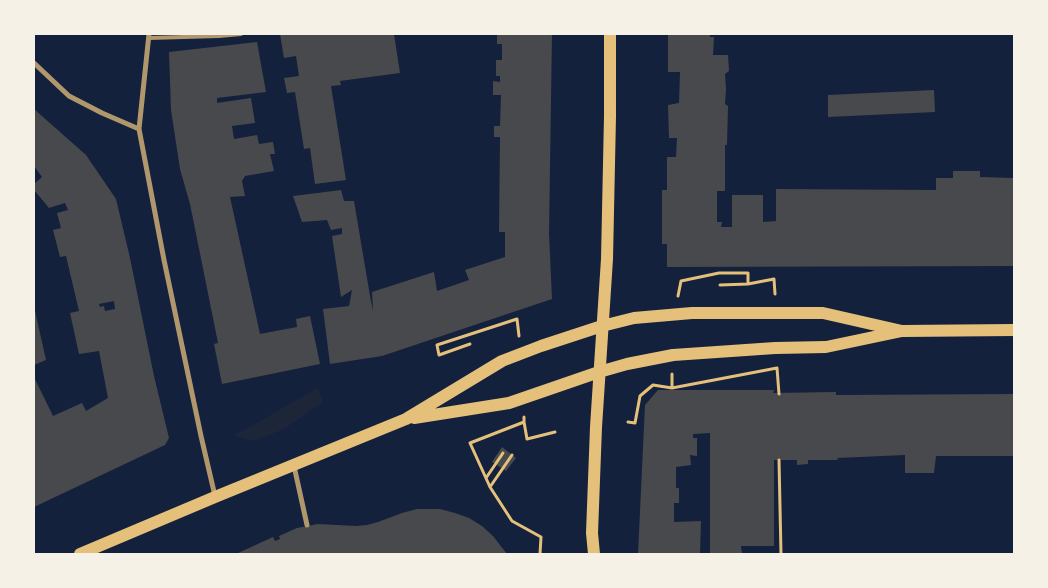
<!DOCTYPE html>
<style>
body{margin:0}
#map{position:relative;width:1048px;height:588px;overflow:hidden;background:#14213d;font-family:"Archivo Narrow",sans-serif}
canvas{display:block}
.frame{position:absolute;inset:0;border:35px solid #f6f1e7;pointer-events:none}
</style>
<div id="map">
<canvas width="1048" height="588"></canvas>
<div class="frame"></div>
</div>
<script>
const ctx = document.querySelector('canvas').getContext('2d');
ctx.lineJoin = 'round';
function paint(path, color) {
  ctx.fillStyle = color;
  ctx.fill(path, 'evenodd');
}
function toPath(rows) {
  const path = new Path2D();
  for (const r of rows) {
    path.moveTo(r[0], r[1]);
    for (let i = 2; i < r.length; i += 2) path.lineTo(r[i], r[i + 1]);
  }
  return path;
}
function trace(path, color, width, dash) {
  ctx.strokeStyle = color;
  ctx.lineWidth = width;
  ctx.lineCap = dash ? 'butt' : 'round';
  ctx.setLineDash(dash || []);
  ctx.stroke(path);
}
paint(toPath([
 [318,388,323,402,284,429,254,441,233,436]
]), '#1d2539');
paint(toPath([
 [280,34,394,34,400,73,340,81,341,85,331,86,346,180,315,184,310,148,304,149,295,92,287,93,284,78,299,76,296,56,284,58],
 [497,34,552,34,549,233,552,299,382,356,330,364,323,309,349,306,352,290,341,297,332,236,342,234,342,228,331,230,327,220,302,222,293,196,341,190,344,201,354,201,370,296,373,311,372,292,434,272,437,291,469,280,465,270,505,257,505,232,499,232,500,137,494,137,494,126,500,126,501,95,493,95,493,81,500,82,500,76,496,76,496,60,502,60,502,44,497,44],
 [668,34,710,34,710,37,714,37,713,55,728,55,729,71,725,74,726,89,725,104,728,106,727,145,725,145,725,191,717,191,717,222,722,222,721,227,732,227,732,195,763,195,763,222,776,221,776,189,936,190,936,178,953,178,953,171,980,171,980,177,1014,178,1014,266,667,267,667,244,662,244,662,190,667,190,667,157,676,157,677,138,669,138,668,105,679,103,680,72,668,72],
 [257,42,266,92,217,98,217,103,251,98,255,123,232,126,234,139,257,135,259,144,273,142,275,154,270,154,274,171,245,176,242,181,245,196,230,197,260,334,297,327,296,319,310,316,320,364,222,384,214,344,218,343,190,204,180,169,171,110,169,52],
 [934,90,935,112,828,117,828,95],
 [34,109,86,155,116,199,130,258,154,376,169,438,165,445,34,507,34,377,53,416,82,403,86,411,108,398,99,351,79,354,70,313,79,311,66,256,60,257,53,230,61,228,57,213,68,210,65,203,49,208,34,190,34,184,42,177,34,166],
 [114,301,115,309,105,311,104,306,100,307,99,304],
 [34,306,46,360,34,365],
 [658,390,774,390,773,393,836,392,836,395,1014,394,1014,456,936,456,934,473,905,473,905,455,837,458,838,460,808,460,808,464,797,465,797,460,774,460,774,546,741,546,742,554,710,554,710,433,693,434,693,438,697,438,697,456,690,455,691,465,676,467,676,488,679,488,679,503,674,503,674,522,701,521,700,554,638,554,645,405],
 [502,447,516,458,506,471,492,462],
 [417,509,440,509,455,513,469,518,482,526,493,536,507,554,236,554,273,537,275,541,280,539,279,536,297,528,318,524,356,526,367,525,378,522,402,513]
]), '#48494c');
trace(toPath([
 [748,284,774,279,775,294],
 [678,296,681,281,719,273,748,273,748,284,720,285],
 [470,344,439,355,437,345,517,319,519,336],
 [672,374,672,388,777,368,779,394],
 [524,417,524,422,470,443,490,487,512,521,541,537,540,554],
 [524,422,527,439,555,432],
 [628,422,635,423,640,396,653,385,672,388],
 [779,460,781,554],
 [486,478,503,453],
 [490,487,512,455]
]), '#e5c07b', 3);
trace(toPath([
 [149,38,219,36,241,34]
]), '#b1986c', 4);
trace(toPath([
 [149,34,139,129,164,260,201,436,215,496],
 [34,63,69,96,102,113,139,129],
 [294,466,307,525]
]), '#b1986c', 5);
trace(toPath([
 [414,418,509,403,599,372,627,364,673,355,775,348,826,347,902,331,1014,330],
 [80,554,215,497,406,419,502,361,541,346,602,326,634,318,692,313,823,313,902,331],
 [594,554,592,533,596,427,607,259,610,116,610,34]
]), '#e5c07b', 12);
</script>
